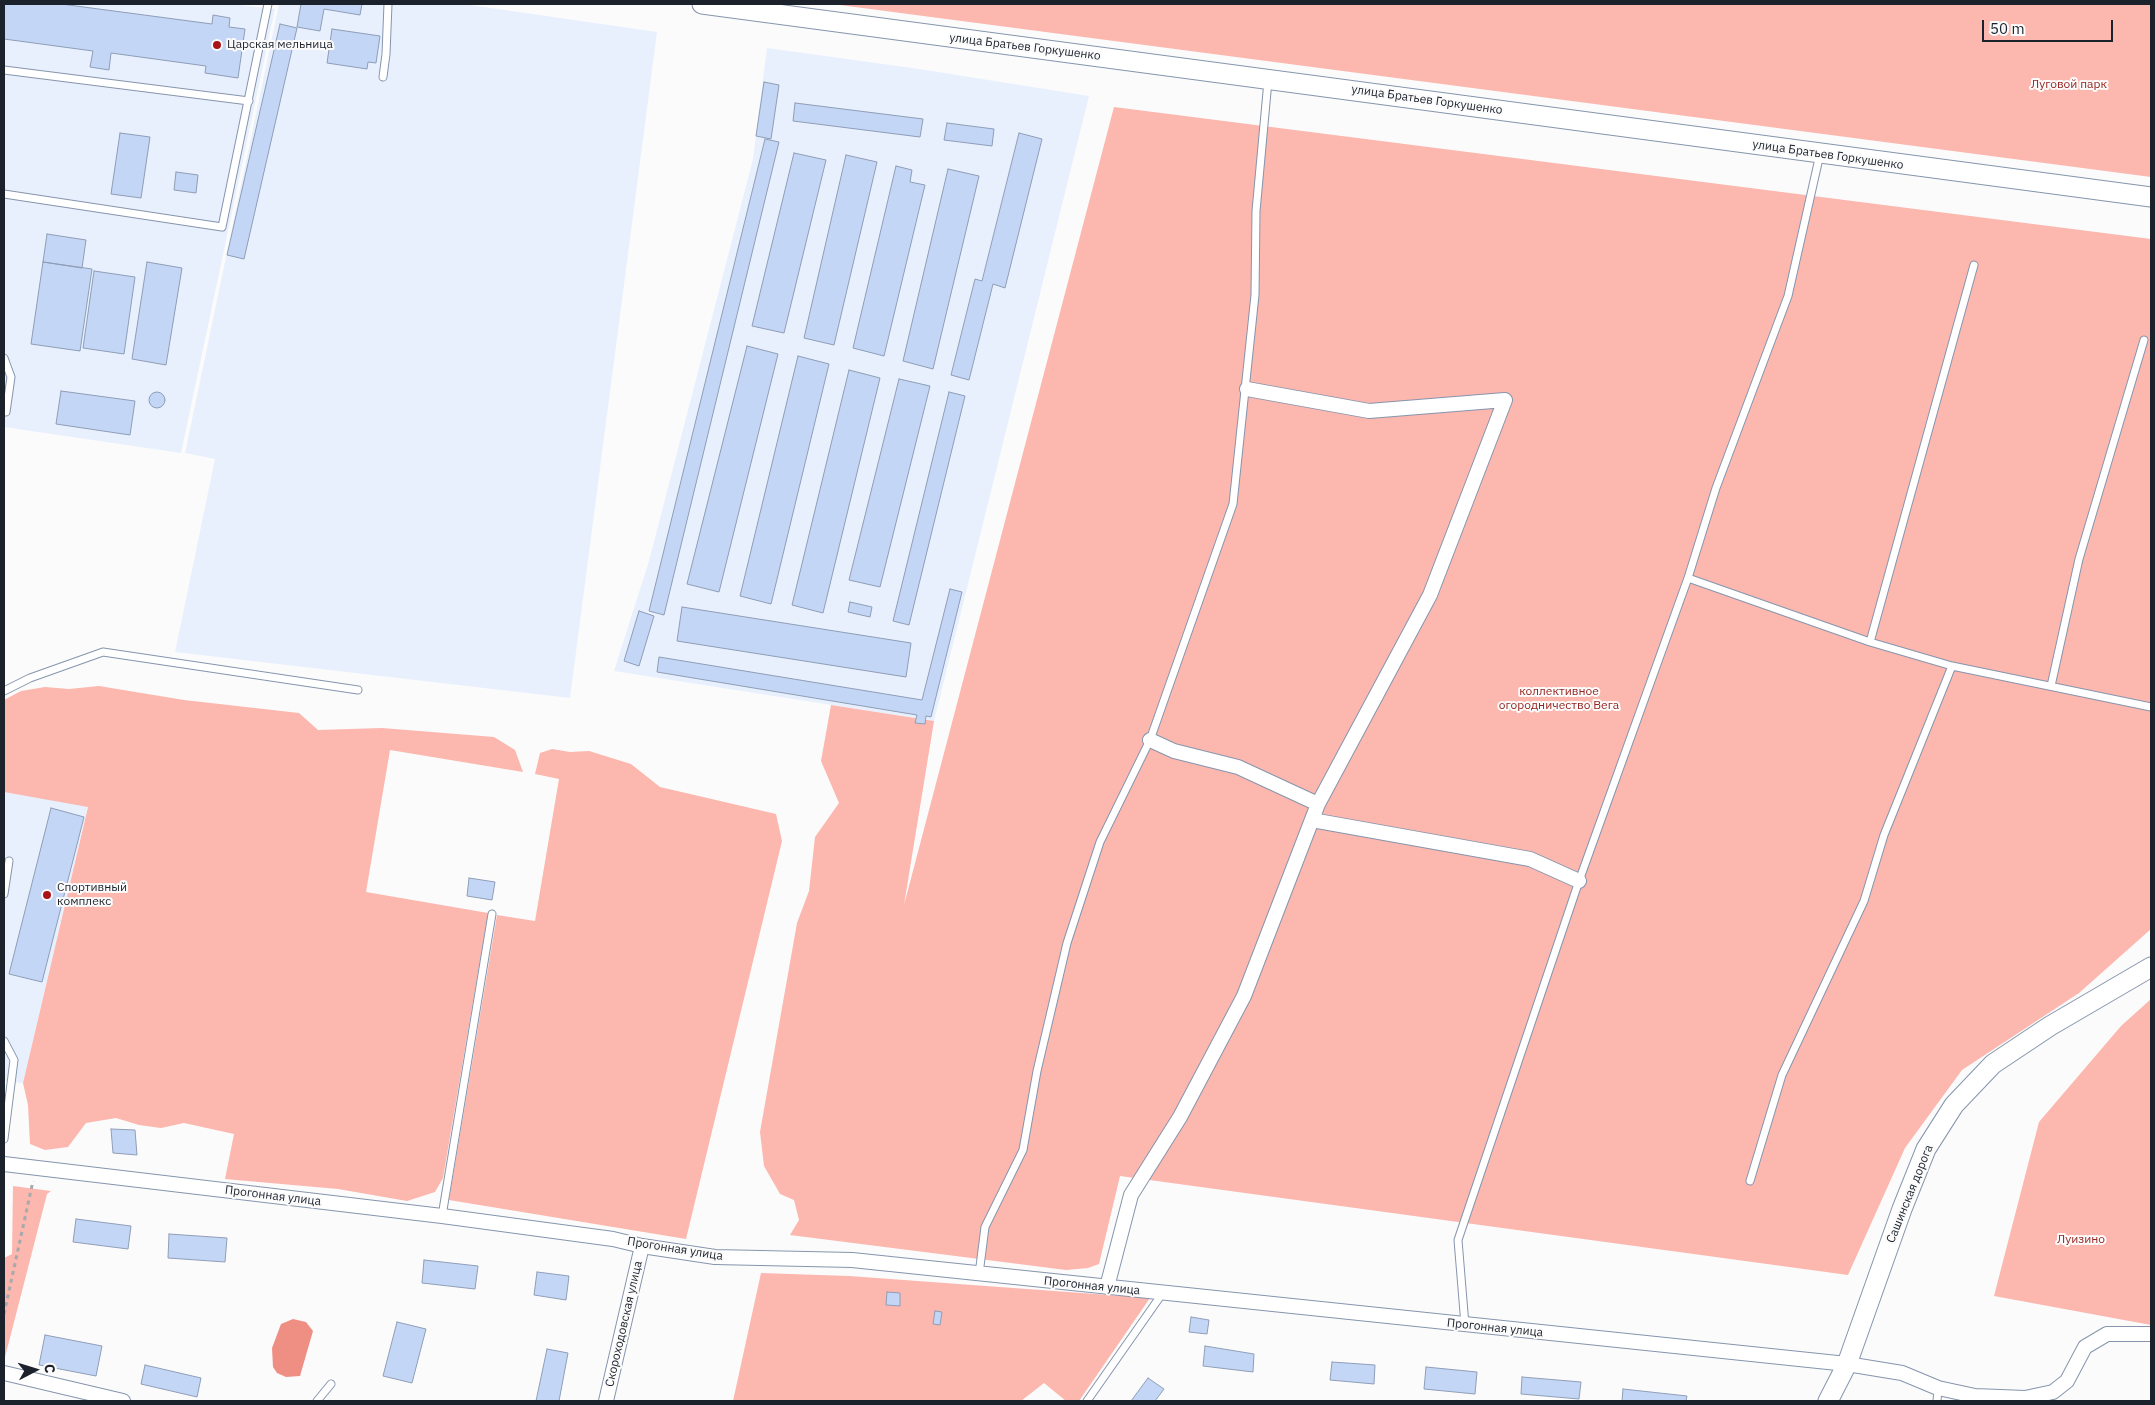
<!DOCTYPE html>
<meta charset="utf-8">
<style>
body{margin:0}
#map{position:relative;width:2155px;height:1405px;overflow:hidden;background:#fbfbfb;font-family:"IBM Plex Sans",sans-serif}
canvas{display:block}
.frame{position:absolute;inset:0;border:5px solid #1c222c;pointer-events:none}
.north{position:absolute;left:10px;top:1345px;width:50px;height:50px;-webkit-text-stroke:4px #fbfbfb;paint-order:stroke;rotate:85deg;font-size:14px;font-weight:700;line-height:20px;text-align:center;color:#1c222c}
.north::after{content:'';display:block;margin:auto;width:18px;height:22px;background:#1c222c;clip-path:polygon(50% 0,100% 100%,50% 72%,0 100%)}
.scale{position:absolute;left:1982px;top:20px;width:131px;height:22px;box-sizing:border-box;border:2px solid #1c222c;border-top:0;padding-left:6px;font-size:15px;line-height:18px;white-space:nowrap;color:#1c222c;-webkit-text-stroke:4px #fbfbfb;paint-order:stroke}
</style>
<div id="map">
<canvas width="2155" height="1405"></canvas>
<div class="frame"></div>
<div class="north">С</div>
<div class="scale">50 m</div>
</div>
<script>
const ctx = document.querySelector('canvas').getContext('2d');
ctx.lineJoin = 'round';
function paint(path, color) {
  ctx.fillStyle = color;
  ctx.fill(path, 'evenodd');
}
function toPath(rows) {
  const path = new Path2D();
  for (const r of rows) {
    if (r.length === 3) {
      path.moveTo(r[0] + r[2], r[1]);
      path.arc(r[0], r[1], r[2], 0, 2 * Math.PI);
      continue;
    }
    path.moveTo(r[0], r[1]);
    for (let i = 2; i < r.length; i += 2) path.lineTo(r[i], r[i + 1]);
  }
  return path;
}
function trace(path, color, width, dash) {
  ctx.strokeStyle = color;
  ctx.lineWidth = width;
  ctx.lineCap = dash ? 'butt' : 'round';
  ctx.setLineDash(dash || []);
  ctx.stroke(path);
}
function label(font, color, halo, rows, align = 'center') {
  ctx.font = font + ' "IBM Plex Sans",sans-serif';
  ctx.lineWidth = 4;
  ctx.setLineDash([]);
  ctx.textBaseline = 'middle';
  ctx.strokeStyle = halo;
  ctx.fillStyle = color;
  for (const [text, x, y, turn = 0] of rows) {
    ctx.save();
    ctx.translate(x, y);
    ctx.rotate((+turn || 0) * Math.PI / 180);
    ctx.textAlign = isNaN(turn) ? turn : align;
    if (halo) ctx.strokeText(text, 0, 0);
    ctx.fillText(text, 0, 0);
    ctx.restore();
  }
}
paint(toPath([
 [4,4,231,4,275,9,181,453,4,427],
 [279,4,463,4,657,32,570,698,175,652,215,459,185,453],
 [767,48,919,69,1089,96,934,721,614,671,649,561,753,159],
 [4,792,88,806,23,1083,4,1081]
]), '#e8f0fe');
paint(toPath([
 [832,4,2151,4,2151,177],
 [1114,107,2151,239,2151,929,2079,993,1962,1070,1905,1148,1848,1275,1120,1176,1099,1264,1088,1268,1066,1270,790,1235,799,1220,794,1200,780,1194,764,1166,760,1132,797,923,809,891,815,837,839,803,821,761,831,705,934,721,904,905],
 [99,686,184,700,299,713,318,730,382,728,494,737,515,750,523,772,390,750,366,892,488,913,443,1178,435,1192,407,1201,338,1189,225,1179,234,1134,184,1123,161,1128,139,1125,116,1118,86,1123,68,1147,45,1150,30,1144,28,1105,23,1083,88,807,4,792,4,700,21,691,45,687,69,689],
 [552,749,570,752,589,751,631,764,660,787,776,814,782,841,686,1239,449,1200,497,915,535,921,559,779,535,774,540,753],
 [2151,999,2151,1325,1994,1296,2039,1122,2121,1026],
 [13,1186,51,1191,47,1194,4,1361,4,1258,12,1254],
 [761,1273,849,1276,1150,1298,1079,1401,1066,1401,1044,1383,1021,1401,733,1401]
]), '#fcb7ae');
paint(toPath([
 [293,1319,306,1322,313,1331,300,1376,286,1377,277,1373,273,1367,272,1348,281,1324]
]), '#ef8f84');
const building = toPath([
 [4,4,61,4,212,24,213,15,230,18,229,27,245,29,238,78,205,73,206,66,111,53,109,70,90,67,93,51,4,39,4,4],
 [301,4,362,4,360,15,324,9,320,31,297,27,301,4],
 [280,24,297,28,244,259,227,255,280,24],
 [332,29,380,36,376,63,368,62,367,69,327,63,332,29],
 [764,82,779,85,771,139,756,136,764,82],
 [795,103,923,119,920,137,793,121,795,103],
 [947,123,994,129,992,146,944,140,947,123],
 [120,133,150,137,141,198,111,194,120,133],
 [1019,133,1042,139,1005,288,993,284,969,380,951,375,975,279,982,281,1019,133],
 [765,139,779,142,664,615,649,611,765,139],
 [794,153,826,160,784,333,752,326,794,153],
 [846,155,877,162,834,345,804,338,846,155],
 [896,166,912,170,910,182,925,185,884,356,853,348,896,166],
 [948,169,979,176,933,369,903,361,948,169],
 [176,172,198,175,196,193,174,190,176,172],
 [47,234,86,240,82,268,43,262,47,234],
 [43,262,92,269,80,351,31,344,43,262],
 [147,262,182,268,166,365,132,359,147,262],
 [94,271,135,277,124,354,83,348,94,271],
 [747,346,778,354,719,592,687,584,747,346],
 [798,356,829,364,771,604,740,596,798,356],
 [849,370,880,378,823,613,792,605,849,370],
 [899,379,930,386,880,587,849,580,899,379],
 [61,391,135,401,130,435,56,424,61,391],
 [157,400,8],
 [949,392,965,396,909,625,893,621,949,392],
 [950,589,962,592,931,717,926,716,925,724,915,723,917,715,657,672,659,657,922,700,950,589],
 [850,602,872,607,870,617,848,612,850,602],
 [682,607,911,643,906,677,677,641,682,607],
 [639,611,654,616,639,666,624,661,639,611],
 [51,808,84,817,42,982,9,974,51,808],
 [469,878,495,882,492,900,467,896,469,878],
 [111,1129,135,1130,137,1155,113,1153,111,1129],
 [76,1219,131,1226,128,1249,73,1242,76,1219],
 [169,1234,227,1238,225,1262,168,1258,169,1234],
 [424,1260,478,1266,475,1289,422,1283,424,1260],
 [537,1272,569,1276,566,1300,534,1295,537,1272],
 [887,1292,900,1293,900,1306,886,1305,887,1292],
 [935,1311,942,1312,940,1325,933,1324,935,1311],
 [1191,1317,1209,1320,1207,1334,1189,1332,1191,1317],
 [397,1322,426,1329,412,1383,383,1376,397,1322],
 [45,1335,102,1346,96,1376,39,1365,45,1335],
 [1205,1346,1254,1354,1253,1372,1203,1366,1205,1346],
 [547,1349,568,1353,559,1401,536,1401,547,1349],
 [1332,1362,1375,1365,1374,1384,1330,1380,1332,1362],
 [145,1365,201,1378,197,1397,141,1384,145,1365],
 [1426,1367,1477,1372,1475,1394,1424,1389,1426,1367],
 [1522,1377,1581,1382,1579,1399,1521,1394,1522,1377],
 [1148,1378,1164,1389,1155,1401,1131,1401,1148,1378],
 [1623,1389,1687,1396,1686,1401,1622,1401,1623,1389]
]);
paint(building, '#c4d6f5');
trace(building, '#8f9eb7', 1);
const lane = toPath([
 [4,70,249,101],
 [383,77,386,54,388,4],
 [4,194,222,227,268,4],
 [4,358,11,377,6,412],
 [1688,578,1870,642,1952,666,2151,707],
 [1870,642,1974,265],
 [2051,686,2079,559,2144,340],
 [4,691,30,678,103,652,358,690],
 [4,894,9,861],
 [4,1041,14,1060,4,1139],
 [1750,1181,1782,1075,1864,901,1884,835,1952,666],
 [442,1216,492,914],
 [979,1274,985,1227,1023,1150,1037,1071,1067,943,1100,842,1150,740,1233,504,1255,295,1256,211,1268,81],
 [1465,1325,1458,1240,1579,881,1688,578,1716,488,1788,296,1820,154],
 [317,1401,331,1384],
 [1087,1401,1162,1294],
 [1937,1401,1938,1388]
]);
const street = toPath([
 [1150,740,1174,751,1238,767,1318,804],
 [1312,820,1530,859,1579,881],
 [4,1164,442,1216,613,1239,642,1246,715,1257,852,1260,1847,1364,1902,1373,1938,1388,1975,1396,2025,1398,2053,1392,2067,1381,2085,1347,2107,1334,2151,1334],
 [1107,1287,1131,1195,1180,1117,1244,996,1318,804,1430,595,1505,400,1369,411,1247,389],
 [4,1373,123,1401],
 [606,1401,642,1246]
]);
const secondary = toPath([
 [702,4,2151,197],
 [1828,1401,1847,1364,1902,1209,1926,1149,1954,1105,1993,1064,2050,1026,2151,967]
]);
trace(lane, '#8695ad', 9);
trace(street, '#8695ad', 16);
trace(secondary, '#8695ad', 21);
trace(toPath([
 [4,1314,33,1181]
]), '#a7a9ad', 3, [4, 4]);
trace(lane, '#fff', 7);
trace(street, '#fff', 14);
trace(secondary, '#fff', 19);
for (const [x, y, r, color] of [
 [217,45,5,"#a81417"],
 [47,895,5,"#a81417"]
]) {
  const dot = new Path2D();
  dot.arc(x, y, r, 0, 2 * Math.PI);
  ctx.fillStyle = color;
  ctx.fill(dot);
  trace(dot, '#fbfbfb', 2);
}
label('12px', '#1c222c', '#fbfbfb', [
 ["Царская мельница",227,45],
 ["Спортивный",57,888],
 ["комплекс",57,902]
], 'left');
label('12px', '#1c222c', '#fbfbfb', [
 ["улица Братьев Горкушенко",1025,47,7],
 ["улица Братьев Горкушенко",1427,100,8],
 ["улица Братьев Горкушенко",1828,155,8],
 ["Сашинская дорога",1910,1194,-68],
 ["Прогонная улица",273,1196,7],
 ["Прогонная улица",675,1249,9],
 ["Прогонная улица",1092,1286,6],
 ["Скороходовская улица",624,1324,-77],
 ["Прогонная улица",1495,1328,6]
]);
label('12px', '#952521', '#fbfbfb', [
 ["Луговой парк",2069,85],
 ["коллективное",1559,692],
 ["огородничество Вега",1559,706],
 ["Луизино",2081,1240]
]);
</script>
